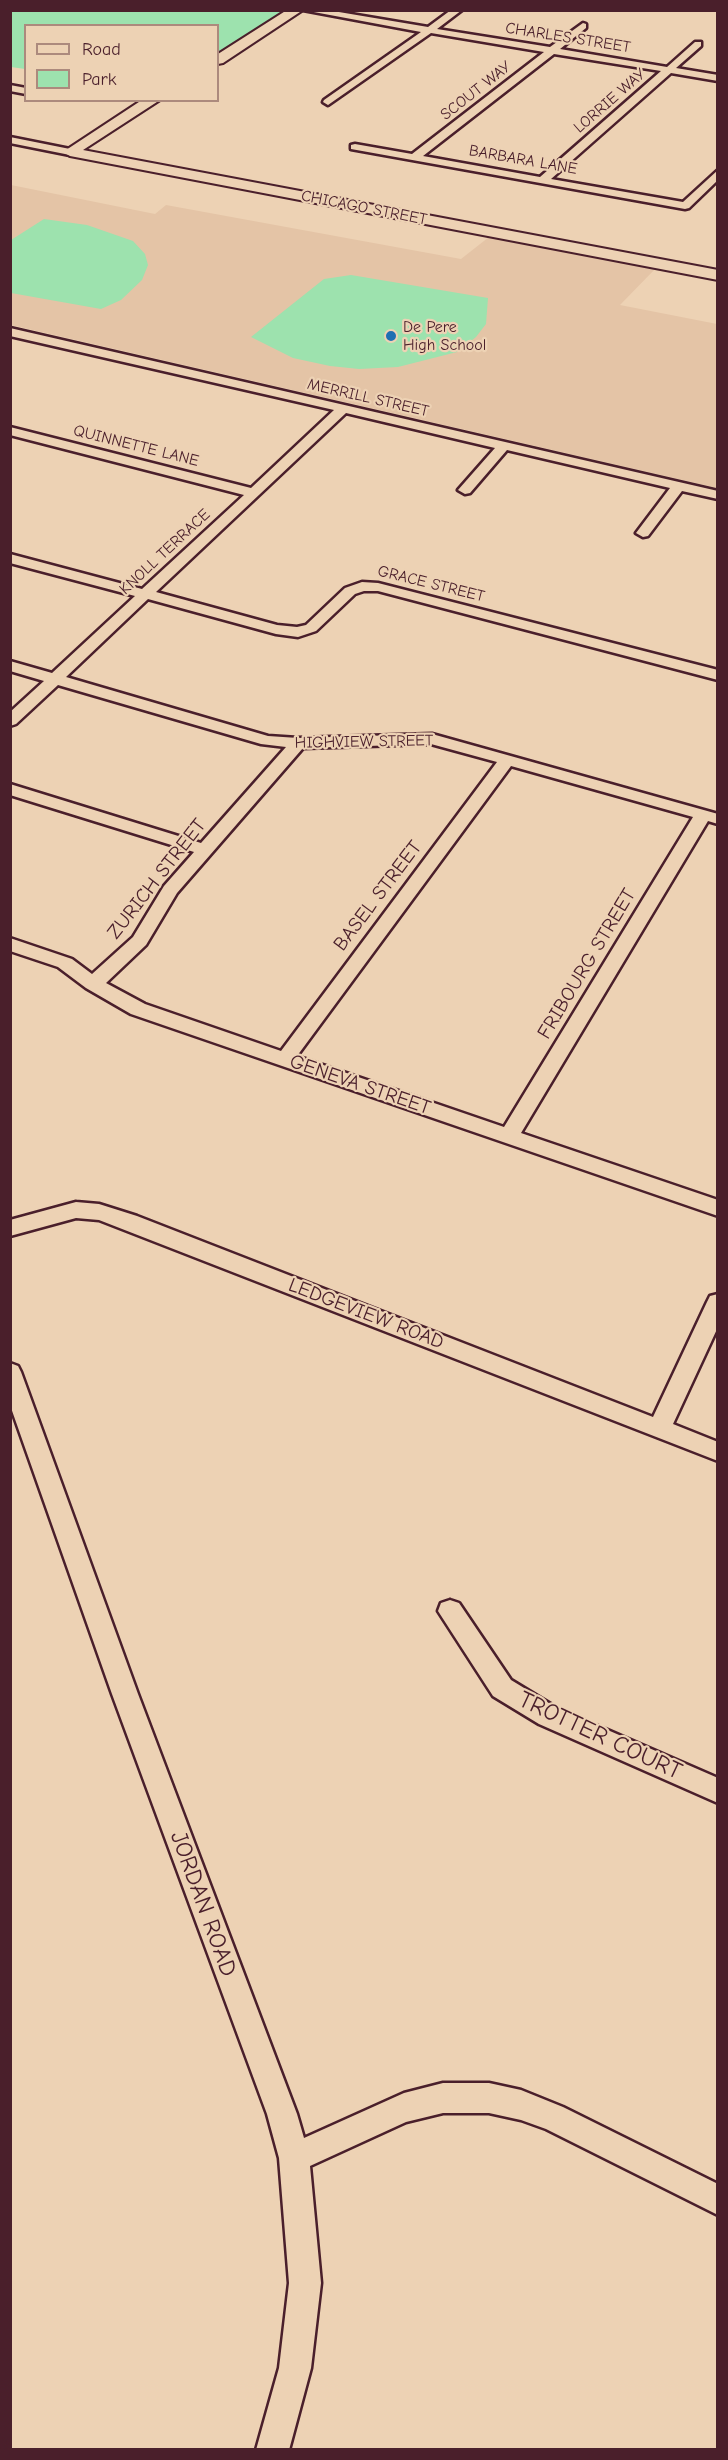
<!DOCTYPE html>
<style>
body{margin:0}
#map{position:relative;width:728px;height:2460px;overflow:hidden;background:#edd2b4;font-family:"Comic Neue",sans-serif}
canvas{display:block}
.frame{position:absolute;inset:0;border:12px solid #4a1f2b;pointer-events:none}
.legend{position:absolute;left:24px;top:24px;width:195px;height:78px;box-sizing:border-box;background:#edd2b4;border:2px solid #ac8a7d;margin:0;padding:8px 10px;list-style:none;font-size:18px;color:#4a1f2b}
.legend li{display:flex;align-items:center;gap:12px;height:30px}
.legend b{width:30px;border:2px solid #ac8a7d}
</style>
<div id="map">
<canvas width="728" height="2460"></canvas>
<div class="frame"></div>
<ul class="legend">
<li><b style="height:8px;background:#edd2b4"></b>Road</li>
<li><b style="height:16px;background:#9de2ae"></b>Park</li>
</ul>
</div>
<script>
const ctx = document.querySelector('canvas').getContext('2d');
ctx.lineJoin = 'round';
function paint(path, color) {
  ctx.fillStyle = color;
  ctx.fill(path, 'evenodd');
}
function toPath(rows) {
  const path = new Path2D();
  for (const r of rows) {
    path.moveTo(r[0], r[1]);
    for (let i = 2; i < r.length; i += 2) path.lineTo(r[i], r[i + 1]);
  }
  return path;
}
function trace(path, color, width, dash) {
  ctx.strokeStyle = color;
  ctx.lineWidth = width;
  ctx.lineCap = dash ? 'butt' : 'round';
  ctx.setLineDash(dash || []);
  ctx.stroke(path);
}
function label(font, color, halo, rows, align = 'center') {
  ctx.font = font + ' "Comic Neue",sans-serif';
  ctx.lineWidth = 4.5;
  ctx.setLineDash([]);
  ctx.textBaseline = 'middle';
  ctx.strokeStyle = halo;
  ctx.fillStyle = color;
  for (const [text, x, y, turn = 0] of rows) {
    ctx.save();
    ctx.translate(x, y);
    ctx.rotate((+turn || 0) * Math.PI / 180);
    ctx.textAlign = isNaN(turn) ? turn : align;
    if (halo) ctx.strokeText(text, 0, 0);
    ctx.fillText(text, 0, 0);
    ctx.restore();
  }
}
paint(toPath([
 [11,185,155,214,166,205,461,259,489,237,656,268,620,305,717,324,717,488,11,325]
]), '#e4c4a6');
paint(toPath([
 [10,11,297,11,218,60,218,26,26,26,25,69,11,67],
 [44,219,87,225,133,241,145,254,148,265,142,280,121,300,101,309,11,293,11,240],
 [351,275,488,298,486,324,476,337,457,352,398,367,359,369,330,366,293,358,251,337,324,279]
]), '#9de2ae');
const street = toPath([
 [303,10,327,10,428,27,451,10,462,10,437,29,550,47,583,23,586,24,586,28,560,49,667,67,695,42,701,42,701,46,676,68,718,75,718,81,671,73,551,179,683,202,718,170,718,180,689,208,685,209,351,149,351,145,355,144,412,154,544,52,431,33,328,105,323,102,324,100,421,32,303,10],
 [554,54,661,71,540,177,423,156,554,54],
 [10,85,26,88,26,94,10,91,10,85],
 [10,137,70,149,75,152,70,155,10,143,10,137],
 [10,328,718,491,718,499,682,491,648,536,643,537,636,533,670,488,507,450,470,493,465,494,458,490,495,448,346,413,156,592,277,625,297,627,306,625,345,588,362,582,378,583,718,670,718,680,378,591,364,591,355,594,316,631,298,637,276,634,148,599,66,677,268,736,298,738,432,734,718,814,718,824,708,821,521,1133,718,1200,718,1216,131,1014,86,988,58,967,10,951,10,938,72,959,92,974,133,937,164,886,194,852,10,795,10,784,201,843,286,747,261,744,58,685,16,724,10,726,10,712,44,681,10,671,10,661,52,673,135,596,10,563,10,554,142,589,244,495,10,435,10,427,251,488,334,410,10,336,10,328],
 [431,744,497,762,281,1051,145,1004,106,983,146,945,177,893,303,748,431,744],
 [511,766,693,817,504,1127,297,1056,511,766],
 [76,1202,99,1204,137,1216,653,1417,707,1302,710,1296,718,1294,718,1327,673,1424,718,1442,718,1461,99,1220,76,1218,10,1236,10,1220,76,1202],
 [10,1363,18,1366,21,1372,138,1694,297,2114,304,2138,404,2093,443,2083,489,2083,521,2090,563,2107,718,2184,718,2215,546,2129,521,2120,489,2113,443,2113,406,2122,310,2166,321,2283,311,2368,289,2450,256,2450,279,2368,289,2283,279,2158,267,2114,112,1694,10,1405,10,1363],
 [450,1600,459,1603,511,1680,557,1708,718,1778,718,1803,539,1724,493,1696,438,1611,441,1603,450,1600]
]);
const secondary = toPath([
 [287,10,303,10,223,63,218,64,218,54,287,10],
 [142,100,160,100,83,150,718,270,718,280,70,156,63,152,142,100]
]);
trace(street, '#4a1f2b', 5);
trace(secondary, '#4a1f2b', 4);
paint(street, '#edd2b4');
paint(secondary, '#edd2b4');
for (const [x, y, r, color] of [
 [391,336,6,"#1f6fb2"]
]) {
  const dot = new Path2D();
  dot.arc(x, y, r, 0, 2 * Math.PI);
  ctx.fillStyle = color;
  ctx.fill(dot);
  trace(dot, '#edd2b4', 2);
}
label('16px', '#4a1f2b', '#edd2b4', [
 ["CHARLES STREET",568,38,9],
 ["SCOUT WAY",476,91,-38],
 ["LORRIE WAY",610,101,-41],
 ["BARBARA LANE",523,160,10],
 ["CHICAGO STREET",364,208,11],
 ["MERRILL STREET",368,398,13],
 ["QUINNETTE LANE",136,446,14],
 ["KNOLL TERRACE",165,552,-43],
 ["GRACE STREET",431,584,14],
 ["HIGHVIEW STREET",364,742,-1]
]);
label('16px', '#4a1f2b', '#edd2b4', [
 ["De Pere",403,327],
 ["High School",403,345]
], 'left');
label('20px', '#4a1f2b', '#edd2b4', [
 ["ZURICH STREET",157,879,-52],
 ["BASEL STREET",378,896,-53],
 ["FRIBOURG STREET",587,964,-59],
 ["GENEVA STREET",360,1085,19],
 ["LEDGEVIEW ROAD",366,1314,21]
]);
label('24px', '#4a1f2b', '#edd2b4', [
 ["TROTTER COURT",600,1736,25],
 ["JORDAN ROAD",203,1904,70]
]);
</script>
